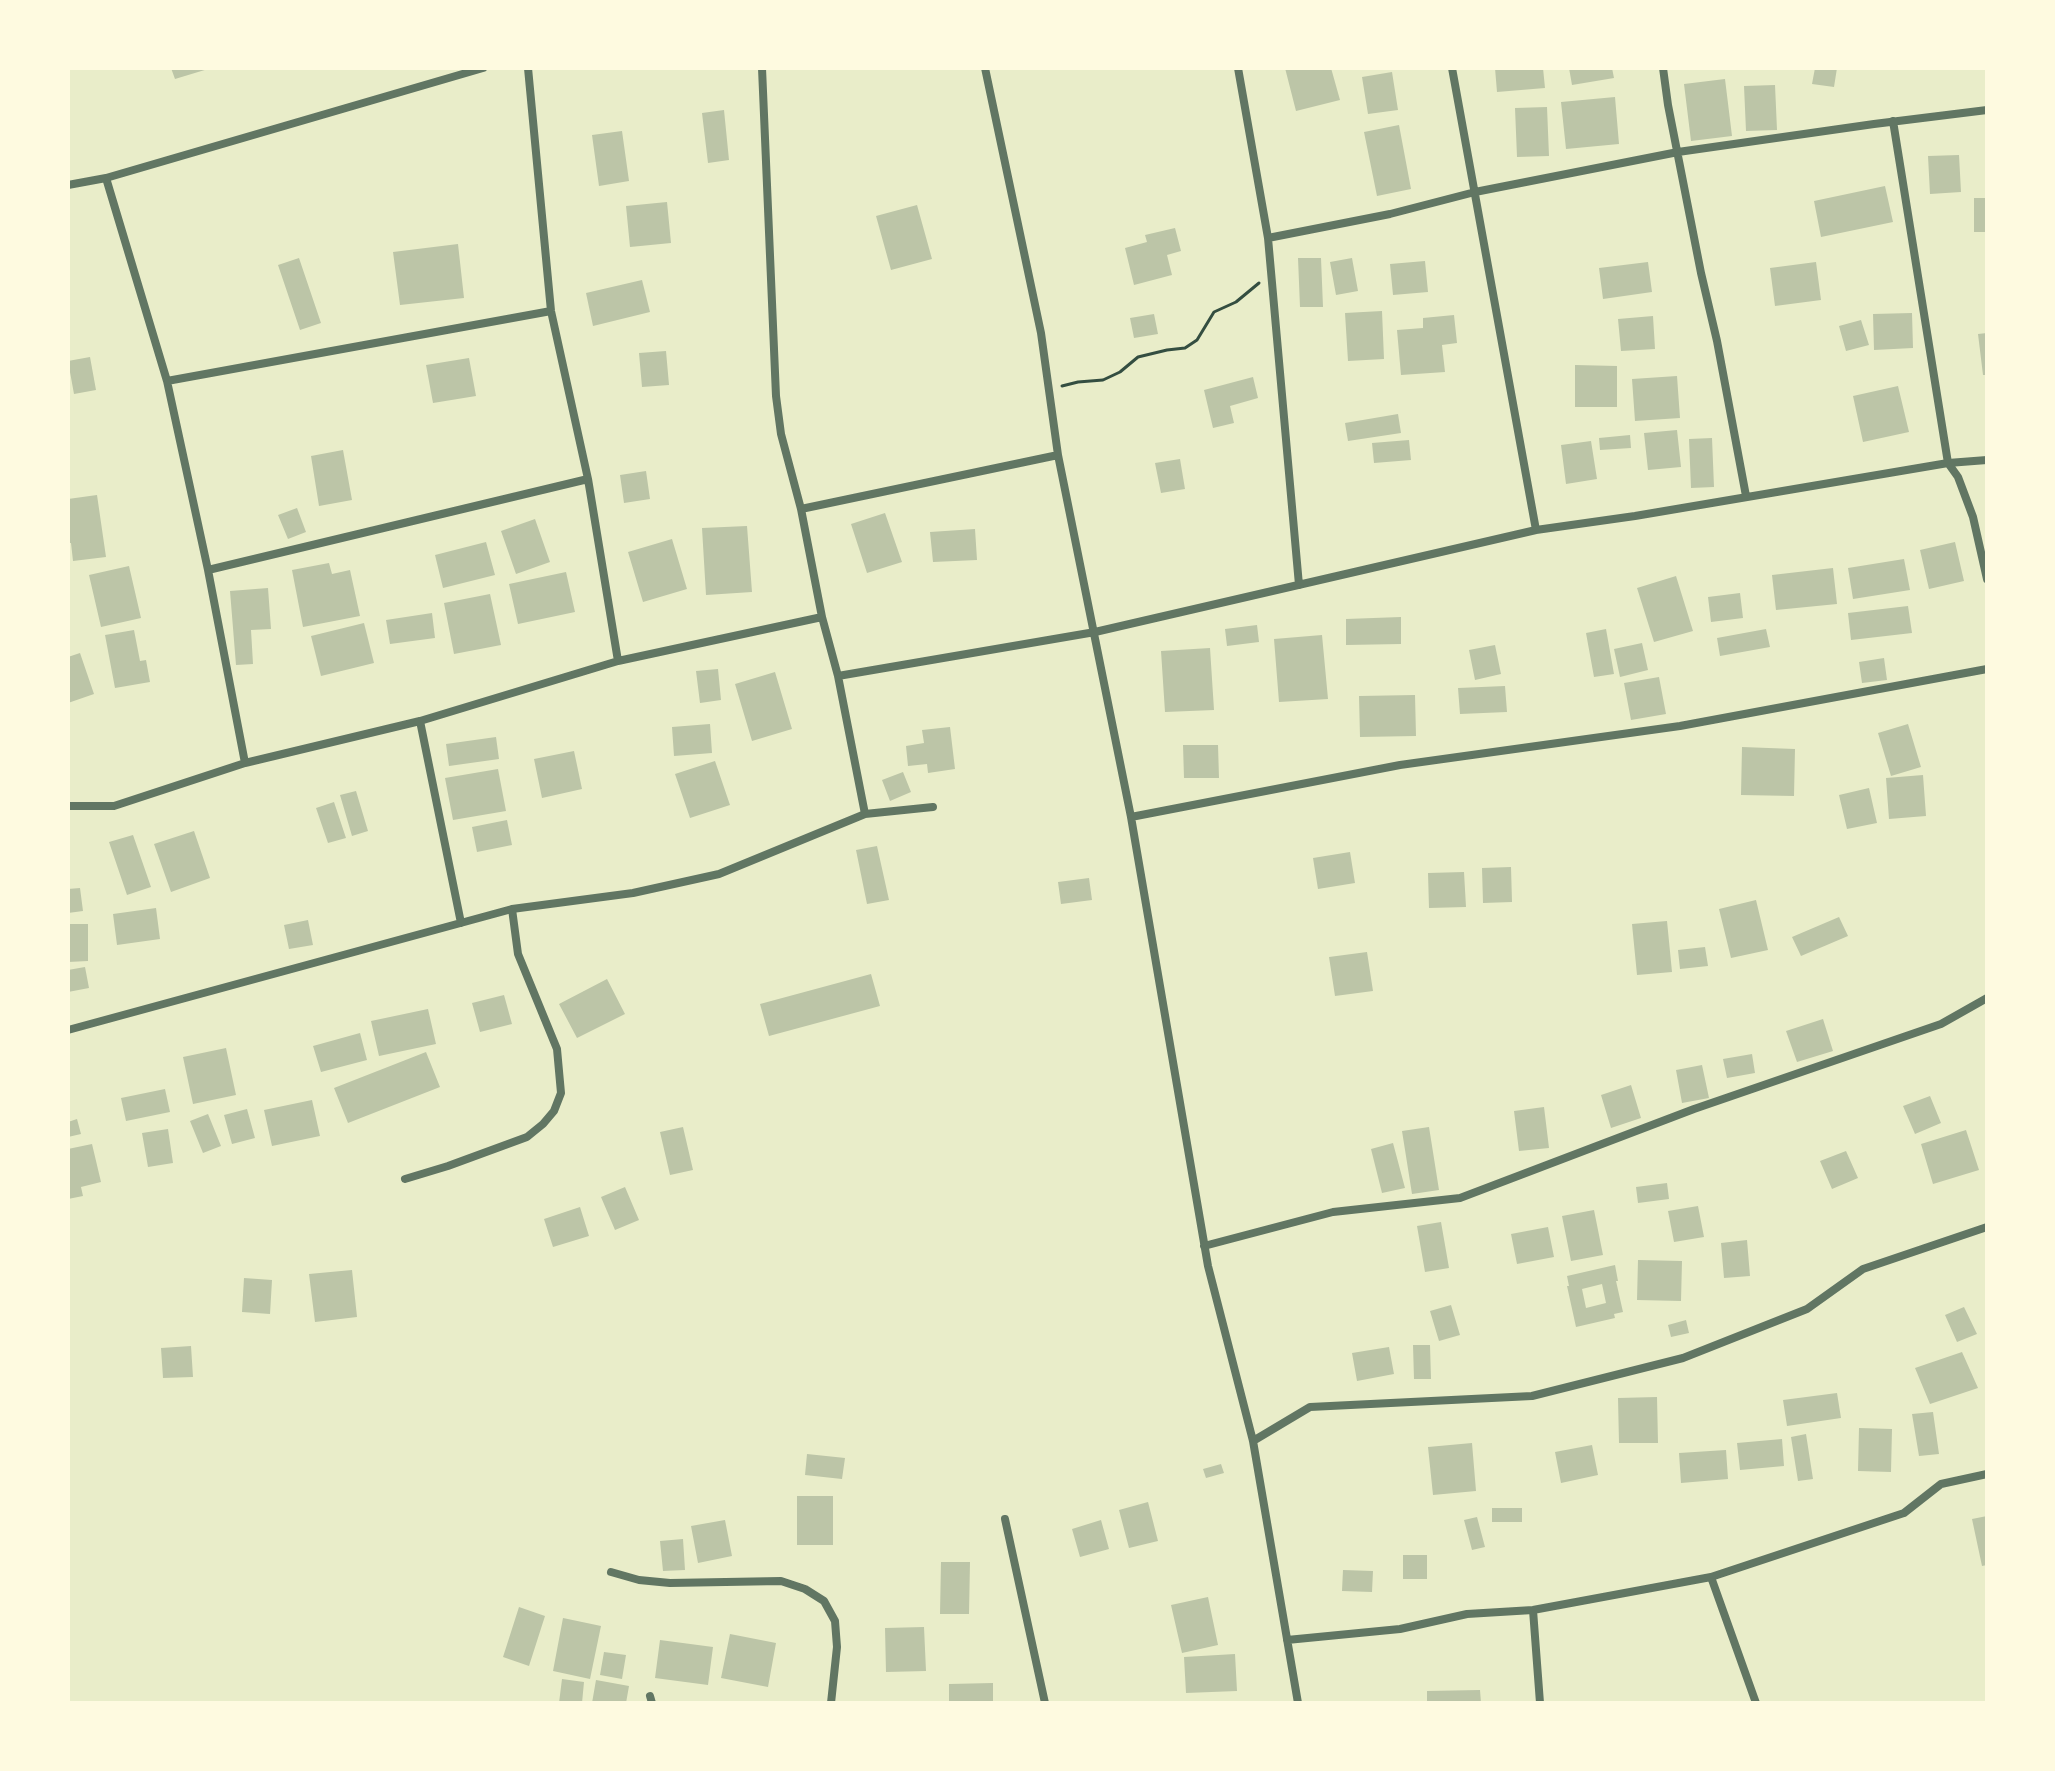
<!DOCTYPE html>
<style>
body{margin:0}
#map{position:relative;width:2055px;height:1771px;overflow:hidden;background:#e9edc9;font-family:Overpass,sans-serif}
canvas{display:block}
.frame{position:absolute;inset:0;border:70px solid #fefae0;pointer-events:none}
</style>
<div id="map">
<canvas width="2055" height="1771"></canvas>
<div class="frame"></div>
</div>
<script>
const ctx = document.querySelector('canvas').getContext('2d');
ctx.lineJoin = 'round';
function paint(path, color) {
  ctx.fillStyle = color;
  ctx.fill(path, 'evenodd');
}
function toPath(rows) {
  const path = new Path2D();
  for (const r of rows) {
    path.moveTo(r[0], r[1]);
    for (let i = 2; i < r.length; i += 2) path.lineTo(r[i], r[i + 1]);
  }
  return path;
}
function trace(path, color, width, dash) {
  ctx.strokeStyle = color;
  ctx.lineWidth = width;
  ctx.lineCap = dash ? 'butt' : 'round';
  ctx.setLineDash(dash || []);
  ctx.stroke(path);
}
paint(toPath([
 [171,68,208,68,208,69,175,79],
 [1285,68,1331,68,1340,100,1296,111],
 [1495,68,1543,68,1545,88,1497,92],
 [1569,68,1612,68,1614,78,1572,85],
 [1815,68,1837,68,1834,87,1812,84],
 [1392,72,1398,110,1368,114,1362,77],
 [1725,79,1732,136,1691,141,1684,84],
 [1775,85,1777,130,1746,131,1744,86],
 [1615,97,1619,144,1566,149,1561,102],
 [1547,107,1549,156,1517,157,1515,108],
 [724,110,729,160,708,163,702,113],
 [1399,125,1411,189,1377,196,1364,132],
 [622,131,629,181,599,186,592,135],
 [1959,155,1961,192,1930,194,1928,156],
 [1885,186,1893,222,1821,237,1814,201],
 [1974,198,1987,198,1987,232,1974,232],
 [667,202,671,243,630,247,626,206],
 [917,205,932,259,891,270,876,216],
 [1175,228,1181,251,1167,255,1172,275,1134,285,1125,248,1147,242,1145,235],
 [458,244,464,298,400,305,393,252],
 [299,258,321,323,300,330,278,265],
 [1298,258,1321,258,1323,307,1300,307],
 [1352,258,1358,291,1336,295,1330,262],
 [1425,261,1428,292,1393,295,1390,264],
 [1648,262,1652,292,1603,299,1599,268],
 [1816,262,1821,300,1775,306,1770,268],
 [642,280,650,312,593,326,586,293],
 [1382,311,1384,359,1348,361,1345,313],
 [1912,313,1913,348,1874,350,1873,314],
 [1154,314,1158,334,1134,338,1130,318],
 [1454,315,1457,343,1442,345,1445,372,1401,375,1397,330,1423,328,1423,318],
 [1653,316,1655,349,1621,351,1618,319],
 [1861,320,1869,345,1846,351,1839,326],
 [1987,333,1987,375,1983,375,1978,334],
 [666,351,669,385,642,387,639,353],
 [90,357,96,390,74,394,68,361],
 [469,358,476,396,433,403,426,365],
 [1575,365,1617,366,1617,407,1575,407],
 [1677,376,1680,418,1635,421,1632,379],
 [1253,377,1258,398,1230,406,1234,423,1213,428,1204,390],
 [1898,386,1909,432,1863,442,1853,396],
 [1398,414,1401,433,1348,441,1345,423],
 [1677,430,1681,467,1648,470,1644,433],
 [1630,435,1631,448,1600,450,1599,438],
 [1712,438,1714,487,1691,488,1689,439],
 [1409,440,1411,460,1374,463,1372,443],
 [1591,441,1597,479,1566,484,1561,445],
 [343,450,352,500,319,506,311,456],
 [1180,459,1185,489,1161,493,1155,463],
 [646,471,650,499,624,503,620,475],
 [97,495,106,557,73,561,71,543,68,543,68,499],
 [297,508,306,532,288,539,278,515],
 [885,513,902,562,867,573,851,524],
 [535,519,550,562,516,574,501,531],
 [747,526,752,592,706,595,702,528],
 [975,529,977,560,933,562,930,532],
 [672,539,687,589,643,602,628,552],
 [486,542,495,575,443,588,435,555],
 [1955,542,1964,581,1929,589,1920,550],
 [1904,559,1910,590,1853,599,1848,568],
 [329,563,332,574,350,570,360,616,303,627,292,570],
 [129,566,141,618,101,627,89,575],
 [1833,568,1837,604,1776,610,1772,575],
 [566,572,575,612,518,624,509,584],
 [1676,576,1693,631,1654,642,1637,588],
 [268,588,271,629,251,630,253,664,236,665,230,591],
 [1740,593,1743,618,1711,622,1708,597],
 [490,594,501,645,454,654,444,603],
 [1908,606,1912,633,1851,640,1848,613],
 [432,613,435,638,390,644,386,620],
 [1401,617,1401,644,1346,645,1346,619],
 [364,623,374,663,321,676,311,636],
 [1257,625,1259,642,1227,646,1225,629],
 [1606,629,1614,674,1594,677,1586,633],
 [1766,629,1770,647,1720,656,1717,638],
 [134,630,140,661,146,660,150,682,115,688,105,635],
 [1322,635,1328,699,1279,702,1274,639],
 [1642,643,1648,670,1620,677,1614,649],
 [1495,645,1501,674,1475,680,1469,650],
 [1210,648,1214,710,1165,712,1161,651],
 [80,653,94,694,68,703,68,657],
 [1884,658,1887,680,1862,683,1859,662],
 [718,669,721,700,700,703,696,671],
 [775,672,792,729,752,741,735,684],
 [1659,677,1666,714,1631,720,1624,683],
 [1505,686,1507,712,1460,714,1458,688],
 [1415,695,1416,736,1360,737,1359,696],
 [710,724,712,753,674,756,672,727],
 [1908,724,1921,767,1891,776,1878,733],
 [950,727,955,769,928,773,927,764,908,766,906,746,924,743,922,730],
 [496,737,499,759,449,766,446,744],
 [1183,745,1218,745,1219,778,1184,778],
 [1742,747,1795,749,1794,796,1741,795],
 [574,751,582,789,542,798,534,759],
 [715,761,730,805,690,818,675,774],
 [498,769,506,811,453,820,445,778],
 [903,772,911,792,890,801,882,780],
 [1923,775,1926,816,1889,819,1886,778],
 [1869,788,1877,823,1847,829,1839,795],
 [356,791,368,831,352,836,340,795],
 [334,802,346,838,328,843,316,808],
 [507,820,512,845,477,852,472,827],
 [194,831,210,878,171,892,154,844],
 [133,835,151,887,127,895,109,842],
 [877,846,889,900,867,904,856,850],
 [1350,852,1355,883,1318,889,1313,858],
 [1511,867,1512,902,1483,903,1482,868],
 [1464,872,1466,907,1429,908,1428,873],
 [1089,878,1092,900,1061,904,1058,882],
 [80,888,83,911,68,913,68,889],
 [1756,900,1768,950,1731,958,1719,909],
 [156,908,160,939,117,945,113,914],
 [1839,917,1848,936,1801,956,1792,937],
 [308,920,313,945,289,949,284,925],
 [1667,921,1672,972,1637,975,1632,924],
 [68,924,88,924,88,961,68,962],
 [1705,947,1708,966,1680,969,1678,950],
 [1367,952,1373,991,1335,996,1329,957],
 [85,967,89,988,68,992,68,970],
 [871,974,880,1006,769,1036,760,1004],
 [607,979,625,1014,577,1038,559,1004],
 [504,995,512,1024,480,1032,472,1003],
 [428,1009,436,1044,379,1056,371,1021],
 [1823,1019,1833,1051,1797,1062,1786,1031],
 [360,1033,367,1060,321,1072,313,1046],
 [226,1048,236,1095,193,1104,183,1057],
 [426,1052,440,1087,348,1123,334,1088],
 [1752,1054,1755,1073,1727,1078,1723,1059],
 [1702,1065,1709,1098,1682,1103,1676,1070],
 [1631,1085,1641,1118,1611,1128,1601,1095],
 [165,1089,170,1112,126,1121,121,1098],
 [1930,1096,1941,1123,1915,1134,1903,1106],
 [312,1100,320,1136,272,1146,264,1110],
 [1544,1107,1549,1148,1519,1151,1514,1111],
 [247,1109,255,1138,232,1144,224,1115],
 [208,1114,221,1146,203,1153,190,1121],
 [77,1119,81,1134,68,1137,68,1122],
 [683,1127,693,1170,670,1175,660,1132],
 [1429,1127,1439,1190,1412,1194,1402,1131],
 [168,1129,173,1163,148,1167,142,1133],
 [1966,1130,1979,1170,1933,1184,1921,1144],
 [1393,1143,1405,1188,1382,1193,1371,1149],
 [92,1144,101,1182,81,1187,83,1196,68,1199,68,1149],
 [1846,1151,1858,1178,1832,1189,1820,1161],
 [1667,1183,1669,1199,1638,1203,1636,1187],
 [625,1187,639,1220,615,1230,601,1197],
 [1698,1206,1704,1237,1674,1242,1668,1211],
 [580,1207,589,1236,553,1247,544,1219],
 [1594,1210,1603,1255,1571,1261,1562,1216],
 [1441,1222,1449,1268,1425,1272,1417,1226],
 [1548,1227,1554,1257,1517,1264,1511,1234],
 [1747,1240,1750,1276,1724,1278,1721,1243],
 [1638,1260,1682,1261,1681,1301,1637,1300],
 [1615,1265,1618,1281,1616,1281,1623,1312,1614,1314,1615,1318,1576,1327,1567,1286,1569,1286,1567,1276],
 [1602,1284,1606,1303,1586,1308,1582,1289],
 [352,1270,357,1317,315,1322,309,1274],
 [244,1278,272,1280,270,1314,242,1312],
 [1451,1305,1460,1335,1439,1341,1430,1311],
 [1964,1307,1977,1334,1957,1342,1945,1315],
 [1686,1320,1689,1333,1671,1337,1668,1325],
 [1413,1345,1430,1345,1431,1379,1414,1379],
 [191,1346,193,1377,163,1378,161,1348],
 [1389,1347,1394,1374,1357,1381,1352,1353],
 [1962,1352,1978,1388,1930,1404,1915,1368],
 [1837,1393,1841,1418,1787,1426,1783,1400],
 [1657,1397,1658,1443,1619,1443,1618,1398],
 [1933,1412,1939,1454,1919,1456,1912,1414],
 [1859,1428,1892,1429,1891,1472,1858,1471],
 [1806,1434,1813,1479,1798,1481,1791,1437],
 [1782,1439,1784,1466,1740,1470,1737,1443],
 [1472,1443,1476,1491,1433,1495,1428,1447],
 [1592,1445,1598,1475,1561,1483,1555,1452],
 [1726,1450,1728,1479,1681,1483,1679,1453],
 [807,1454,845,1458,842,1479,805,1475],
 [1221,1464,1224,1473,1206,1478,1203,1469],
 [797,1496,833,1496,833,1545,797,1545],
 [1148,1502,1158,1541,1129,1548,1119,1510],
 [1492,1508,1522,1508,1522,1522,1492,1522],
 [1987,1516,1987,1565,1982,1566,1972,1519],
 [1477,1517,1485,1547,1472,1550,1464,1520],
 [725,1520,732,1556,698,1563,691,1526],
 [1101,1520,1109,1549,1080,1557,1072,1529],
 [683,1539,685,1570,663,1571,660,1541],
 [1403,1555,1427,1555,1427,1579,1403,1579],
 [941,1562,970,1562,969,1614,940,1614],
 [1343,1570,1373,1571,1372,1592,1342,1591],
 [1208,1597,1218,1645,1182,1653,1171,1605],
 [519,1607,545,1616,529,1666,503,1657],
 [563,1618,601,1626,590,1679,553,1671],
 [924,1627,926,1671,886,1672,885,1628],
 [730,1634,776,1643,768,1687,721,1678],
 [660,1640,713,1647,708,1685,655,1678],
 [604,1652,626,1655,622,1679,600,1675],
 [1235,1654,1237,1691,1186,1693,1184,1657],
 [562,1679,584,1682,582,1703,559,1703],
 [596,1680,629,1686,626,1703,592,1703],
 [993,1683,993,1703,949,1703,949,1684],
 [1480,1690,1481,1703,1427,1703,1427,1691]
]), '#bcc5a7');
trace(toPath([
 [1062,386,1078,382,1103,380,1120,372,1138,357,1167,350,1185,348,1197,340,1214,312,1236,302,1259,283]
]), '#344e41', 3);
trace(toPath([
 [528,68,551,311,588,479,618,661],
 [762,68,776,396,781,434,801,509,822,617,838,676,865,814],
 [985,68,1041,333,1058,455,1131,817,1208,1266,1253,1441,1298,1703],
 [1238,68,1268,238,1299,585],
 [1452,68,1536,530],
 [1663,68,1668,105,1701,273,1717,341,1746,496],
 [1893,121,1948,463,1958,477,1973,517,1987,579],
 [106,178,167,381,208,570,245,763],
 [68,185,106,178,483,68],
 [1268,238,1390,214,1475,192,1678,152,1874,124,1987,110],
 [167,381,551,311],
 [801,509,1058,455],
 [208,570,588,479],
 [838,676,1095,632,1536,530,1635,516,1948,463,1987,460],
 [420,721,461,923],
 [68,806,114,806,245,763,420,721,618,661,822,617],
 [1131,817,1400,765,1680,726,1987,669],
 [68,1030,512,909,633,893,719,874,865,814,933,807],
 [405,1179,448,1166,527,1137,543,1124,554,1111,561,1093,557,1049,518,954,512,909],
 [1204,1246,1333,1212,1460,1198,1694,1109,1941,1024,1987,998],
 [1253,1441,1310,1407,1532,1396,1683,1358,1807,1309,1863,1269,1987,1227],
 [1005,1519,1045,1703],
 [611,1572,639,1580,670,1583,781,1581,805,1589,824,1601,835,1621,837,1647,831,1703],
 [1711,1577,1756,1703],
 [1533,1610,1540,1703],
 [1287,1640,1400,1629,1467,1614,1533,1610,1711,1577,1904,1513,1941,1484,1987,1474],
 [650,1696,652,1703]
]), '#617663', 8);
</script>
